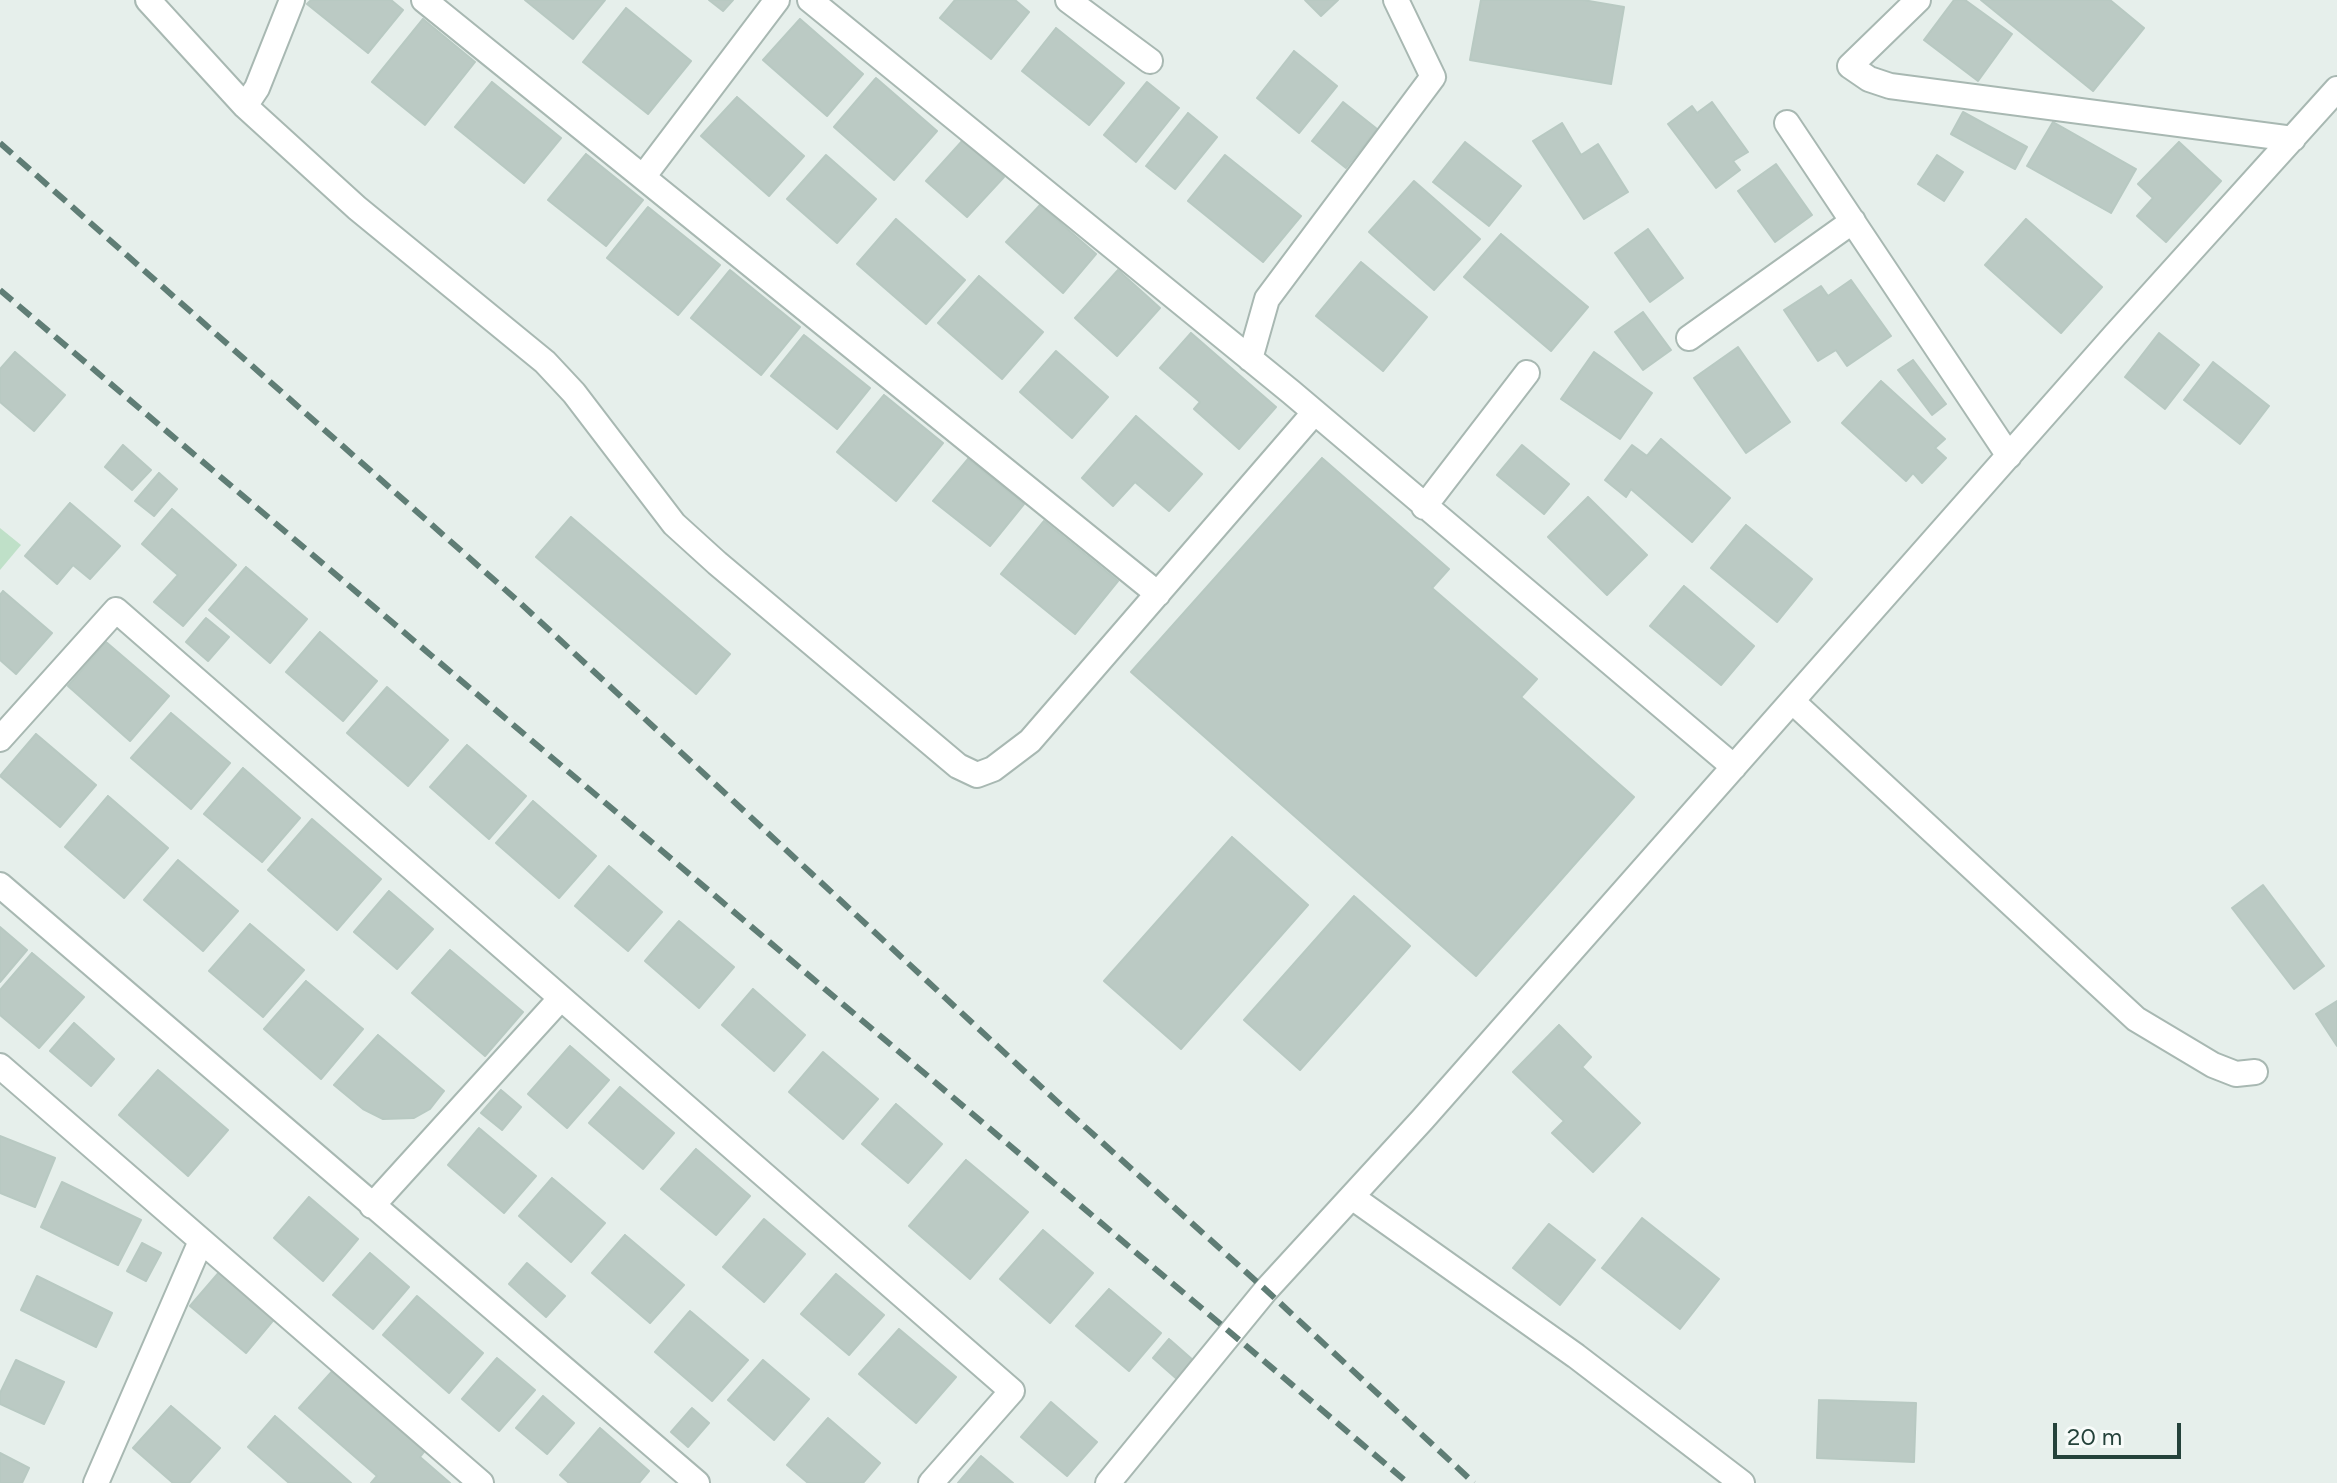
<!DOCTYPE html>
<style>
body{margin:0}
#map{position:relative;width:2337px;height:1483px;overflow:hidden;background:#e6efeb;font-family:Figtree,sans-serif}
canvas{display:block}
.scale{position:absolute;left:2053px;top:1423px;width:128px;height:36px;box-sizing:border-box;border:4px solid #24423a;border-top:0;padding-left:10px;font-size:24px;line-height:28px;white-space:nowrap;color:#24423a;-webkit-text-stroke:6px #f7fbf9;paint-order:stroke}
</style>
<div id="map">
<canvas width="2337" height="1483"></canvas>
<div class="scale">20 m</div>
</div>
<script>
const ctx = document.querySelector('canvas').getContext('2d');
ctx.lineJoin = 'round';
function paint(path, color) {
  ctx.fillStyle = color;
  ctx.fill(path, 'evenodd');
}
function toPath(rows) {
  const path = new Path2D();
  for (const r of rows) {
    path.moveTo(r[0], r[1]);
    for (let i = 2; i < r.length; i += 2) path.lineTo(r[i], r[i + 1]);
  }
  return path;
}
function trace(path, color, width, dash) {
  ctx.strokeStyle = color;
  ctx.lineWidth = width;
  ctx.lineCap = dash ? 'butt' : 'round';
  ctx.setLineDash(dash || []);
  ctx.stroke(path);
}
paint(toPath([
 [0,528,21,545,0,570]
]), '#bfe0c8');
const building = toPath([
 [311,0,391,0,403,10,368,53,307,4,311,0],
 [525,0,605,0,573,39,525,0],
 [709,0,733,0,723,11,709,0],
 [955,0,1015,0,1029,12,991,59,940,18,955,0],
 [1305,0,1338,0,1321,16,1305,0],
 [1481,0,1583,0,1624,7,1611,84,1470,60,1481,0],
 [1954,0,1965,0,2012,34,1978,81,1924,40,1954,0],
 [1981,0,2110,0,2144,28,2093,91,1981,0],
 [626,8,691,61,648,114,583,62,626,8],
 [423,19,475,62,425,125,372,82,423,19],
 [800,19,863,74,827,116,763,60,800,19],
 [1056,28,1124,83,1089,125,1022,71,1056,28],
 [1294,51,1337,86,1299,133,1257,98,1294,51],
 [876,78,937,131,894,180,834,127,876,78],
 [492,82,561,138,524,183,455,127,492,82],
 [1147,82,1179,108,1136,162,1104,135,1147,82],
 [737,97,804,156,769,196,701,136,737,97],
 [1343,102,1377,129,1346,168,1312,141,1343,102],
 [1712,102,1748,152,1733,161,1740,170,1716,188,1668,124,1692,106,1697,113,1712,102],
 [1963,112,2027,147,2015,169,1951,134,1963,112],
 [1188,113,1217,137,1175,189,1146,166,1188,113],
 [2053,122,2136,169,2111,213,2027,166,2053,122],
 [1562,123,1581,155,1598,144,1628,192,1584,219,1533,141,1562,123],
 [963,140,1004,177,967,217,926,181,963,140],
 [1465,142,1521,186,1489,226,1433,182,1465,142],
 [2179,142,2221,181,2166,242,2137,216,2153,198,2138,184,2179,142],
 [586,154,643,200,606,246,548,200,586,154],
 [826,155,876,199,837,243,787,199,826,155],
 [1225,155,1301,216,1263,262,1188,201,1225,155],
 [1937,155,1963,172,1944,201,1918,184,1937,155],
 [1776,164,1812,215,1775,242,1738,191,1776,164],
 [1414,181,1480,239,1434,290,1369,232,1414,181],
 [1040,205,1096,254,1063,293,1006,242,1040,205],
 [648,207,720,265,678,315,607,258,648,207],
 [896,219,965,280,926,324,857,264,896,219],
 [2026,219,2102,287,2061,333,1985,265,2026,219],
 [1648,229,1683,278,1650,302,1615,253,1648,229],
 [1501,234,1588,307,1551,351,1464,277,1501,234],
 [1361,262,1427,317,1383,371,1316,316,1361,262],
 [730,270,800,327,761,375,691,318,730,270],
 [1118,270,1160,308,1117,356,1075,318,1118,270],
 [979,276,1043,332,1002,379,938,323,979,276],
 [1851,280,1891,336,1847,366,1836,350,1818,361,1784,310,1821,286,1828,296,1851,280],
 [1643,312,1671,350,1643,370,1615,332,1643,312],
 [1191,333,1276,407,1239,449,1194,409,1200,402,1160,368,1191,333],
 [2159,333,2199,365,2165,409,2125,377,2159,333],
 [804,335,870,388,837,429,771,376,804,335],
 [1738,347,1790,422,1746,453,1694,378,1738,347],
 [1056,351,1108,397,1072,438,1020,392,1056,351],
 [15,352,65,395,34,431,0,402,0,369,15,352],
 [1594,352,1652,393,1620,439,1561,399,1594,352],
 [1913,360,1946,404,1932,415,1898,370,1913,360],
 [2213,362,2269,406,2240,444,2184,400,2213,362],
 [1881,381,1945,439,1935,448,1946,458,1922,483,1913,473,1906,481,1842,423,1881,381],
 [884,395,943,443,896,501,837,452,884,395],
 [1136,416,1202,474,1169,511,1135,482,1113,506,1082,478,1136,416],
 [1661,439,1730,498,1692,542,1631,489,1626,497,1605,480,1632,445,1647,456,1661,439],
 [123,445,151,470,132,490,105,467,123,445],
 [1522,445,1569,484,1544,514,1497,475,1522,445],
 [1322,458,1449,569,1432,588,1537,679,1521,697,1634,797,1476,976,1131,672,1322,458],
 [968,459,1024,504,990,546,933,501,968,459],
 [159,473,177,489,154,516,135,501,159,473],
 [1588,497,1647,555,1607,595,1548,537,1588,497],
 [70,503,120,546,90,579,73,565,57,584,25,556,70,503],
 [172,509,236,565,183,626,154,602,178,575,142,544,172,509],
 [571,517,730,654,696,694,536,557,571,517],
 [1044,521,1118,581,1075,634,1001,574,1044,521],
 [1746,525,1812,579,1777,622,1711,568,1746,525],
 [246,567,307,619,270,663,209,610,246,567],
 [1684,586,1754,646,1721,685,1650,626,1684,586],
 [3,591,52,633,16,674,0,660,0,595,3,591],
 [206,618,229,637,208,661,186,642,206,618],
 [320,632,377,681,343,721,286,672,320,632],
 [106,642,169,696,130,741,68,686,106,642],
 [387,687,448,740,408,786,347,733,387,687],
 [171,713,230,763,191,809,131,758,171,713],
 [36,734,96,785,60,827,0,776,36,734],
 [467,745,526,796,489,839,430,787,467,745],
 [243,768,300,818,262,862,204,814,243,768],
 [108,796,168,848,124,898,65,847,108,796],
 [533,801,596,856,559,898,496,843,533,801],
 [312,819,381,879,337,930,268,870,312,819],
 [1232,837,1308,905,1181,1049,1104,981,1232,837],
 [178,860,238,911,203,951,144,900,178,860],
 [609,866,662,912,628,951,575,906,609,866],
 [2263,885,2324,966,2294,989,2232,908,2263,885],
 [389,891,433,929,397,969,354,932,389,891],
 [1354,896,1410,946,1300,1070,1244,1020,1354,896],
 [679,921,734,967,699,1008,645,961,679,921],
 [250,924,304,970,263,1017,209,971,250,924],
 [0,927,27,950,0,982,0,927],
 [450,950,523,1012,485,1056,412,993,450,950],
 [32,953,84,997,39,1048,0,1015,0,990,32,953],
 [306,981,363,1029,321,1079,264,1029,306,981],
 [753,989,805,1035,774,1071,722,1025,753,989],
 [2337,1001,2337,1046,2316,1014,2337,1001],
 [74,1023,114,1059,91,1086,50,1051,74,1023],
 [1559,1025,1591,1057,1582,1067,1640,1123,1593,1172,1552,1133,1564,1121,1513,1072,1559,1025],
 [378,1035,444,1091,430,1109,414,1118,383,1119,363,1109,334,1085,378,1035],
 [570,1046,609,1080,567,1128,528,1094,570,1046],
 [823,1052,878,1099,843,1139,789,1092,823,1052],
 [158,1070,228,1130,188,1176,119,1115,158,1070],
 [620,1087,674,1133,643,1169,589,1123,620,1087],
 [501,1090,521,1107,502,1130,481,1113,501,1090],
 [896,1104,942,1144,908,1183,862,1144,896,1104],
 [479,1128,536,1176,504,1213,448,1165,479,1128],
 [0,1136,55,1158,35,1207,0,1193,0,1136],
 [696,1149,750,1196,716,1235,661,1189,696,1149],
 [966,1160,1028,1212,970,1279,909,1226,966,1160],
 [552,1178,605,1223,571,1262,519,1216,552,1178],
 [62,1182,141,1220,118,1265,41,1227,62,1182],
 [309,1197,358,1239,323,1281,274,1238,309,1197],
 [1642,1218,1719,1279,1680,1329,1602,1268,1642,1218],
 [764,1219,805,1254,764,1302,723,1267,764,1219],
 [1549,1224,1595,1260,1560,1305,1513,1268,1549,1224],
 [1043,1230,1093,1273,1050,1323,1000,1279,1043,1230],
 [625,1235,684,1285,650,1323,592,1273,625,1235],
 [142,1243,161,1253,146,1281,127,1271,142,1243],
 [370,1253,409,1287,373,1329,333,1295,370,1253],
 [527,1263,565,1296,546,1317,509,1284,527,1263],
 [221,1270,276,1317,246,1353,190,1306,221,1270],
 [836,1274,884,1315,849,1355,801,1314,836,1274],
 [37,1276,112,1313,96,1347,21,1310,37,1276],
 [1109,1289,1161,1333,1129,1371,1076,1326,1109,1289],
 [417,1296,483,1353,449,1393,383,1335,417,1296],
 [690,1311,748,1360,712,1401,655,1352,690,1311],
 [899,1329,956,1377,916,1423,859,1374,899,1329],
 [1169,1339,1194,1361,1178,1380,1153,1358,1169,1339],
 [497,1358,535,1390,499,1431,462,1399,497,1358],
 [16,1360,64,1382,44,1424,0,1404,0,1393,16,1360],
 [763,1360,809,1399,774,1440,728,1400,763,1360],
 [336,1367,427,1448,420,1457,450,1483,371,1483,377,1476,299,1408,336,1367],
 [543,1396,574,1423,547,1454,516,1428,543,1396],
 [1819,1400,1916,1403,1914,1462,1817,1458,1819,1400],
 [1051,1402,1097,1442,1067,1476,1021,1437,1051,1402],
 [171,1406,220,1448,189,1483,173,1483,133,1448,171,1406],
 [692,1408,709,1423,688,1447,671,1432,692,1408],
 [275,1416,351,1483,289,1483,248,1447,275,1416],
 [828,1418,880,1463,863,1483,808,1483,787,1465,828,1418],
 [600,1428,649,1471,639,1483,569,1483,560,1475,600,1428],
 [0,1453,29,1468,22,1483,0,1483,0,1453],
 [981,1456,1013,1483,958,1483,981,1456]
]);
paint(building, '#bbcac4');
trace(building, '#b8c9c2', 2);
const minor = toPath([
 [148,0,245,106,357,208,545,362,574,393,674,524,717,563,958,766,977,775,993,769,1030,741,1314,413],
 [424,0,1158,594],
 [810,0,1291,392,1734,767],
 [1068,0,1150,61],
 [1918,0,1850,66,1869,79,1890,86,2293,139],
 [245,106,257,88,292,0],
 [1787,123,2009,456],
 [643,177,777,0],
 [1689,338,1853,221],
 [1250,359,1267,299,1433,77,1396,0],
 [1424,507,1527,373],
 [1792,701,2136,1019,2213,1065,2236,1074,2255,1072],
 [0,739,116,610,1012,1391,931,1483],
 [0,885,697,1483],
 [0,1066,481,1483],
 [1352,1197,1576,1356,1742,1483],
 [372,1206,561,998],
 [96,1483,201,1241],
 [1108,1483,1266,1290,1422,1120,2115,335,2337,89]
]);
trace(minor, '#a8b8b2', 28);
trace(minor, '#fff', 24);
trace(toPath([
 [0,143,518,601,1064,1108,1266,1290,1474,1483],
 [0,290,1408,1483]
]), '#5f7d75', 6, [16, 8]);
</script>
